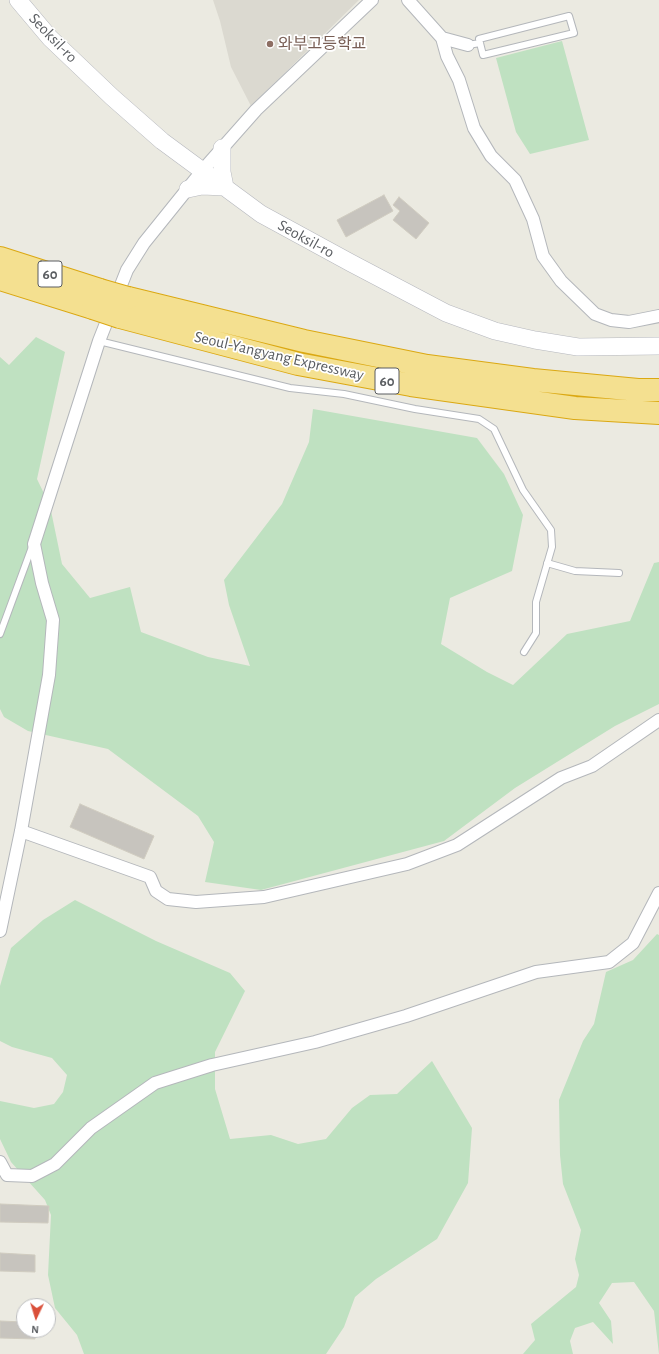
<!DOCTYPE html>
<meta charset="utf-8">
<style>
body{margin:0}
#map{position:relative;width:659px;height:1354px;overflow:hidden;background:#ebeae1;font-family:"Alegreya Sans",sans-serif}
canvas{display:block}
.north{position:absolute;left:16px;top:1298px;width:40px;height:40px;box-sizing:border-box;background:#fff;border:1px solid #bdbec0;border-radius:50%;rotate:184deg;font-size:11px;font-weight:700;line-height:16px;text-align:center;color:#5a5d61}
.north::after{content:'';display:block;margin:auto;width:14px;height:18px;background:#da4f39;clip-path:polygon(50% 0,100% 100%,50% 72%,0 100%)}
</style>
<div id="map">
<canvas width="659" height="1354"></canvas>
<div class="north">N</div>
</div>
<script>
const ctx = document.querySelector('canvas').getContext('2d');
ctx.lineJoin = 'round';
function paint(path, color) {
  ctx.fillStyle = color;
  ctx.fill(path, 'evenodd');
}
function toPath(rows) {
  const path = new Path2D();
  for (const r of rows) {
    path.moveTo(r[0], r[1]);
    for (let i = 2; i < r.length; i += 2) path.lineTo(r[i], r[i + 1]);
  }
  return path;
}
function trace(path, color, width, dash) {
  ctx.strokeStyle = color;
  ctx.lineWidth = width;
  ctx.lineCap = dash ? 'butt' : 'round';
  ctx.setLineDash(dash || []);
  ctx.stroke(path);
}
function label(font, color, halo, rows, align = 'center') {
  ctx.font = font + ' "Alegreya Sans","Noto Sans KR",sans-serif';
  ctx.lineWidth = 3.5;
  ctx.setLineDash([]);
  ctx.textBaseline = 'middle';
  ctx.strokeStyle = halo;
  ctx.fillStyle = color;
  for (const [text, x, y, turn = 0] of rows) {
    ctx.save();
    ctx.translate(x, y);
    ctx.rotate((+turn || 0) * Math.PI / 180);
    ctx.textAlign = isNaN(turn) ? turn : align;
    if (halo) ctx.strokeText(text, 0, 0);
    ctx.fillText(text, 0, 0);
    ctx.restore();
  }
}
paint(toPath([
 [213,0,359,0,251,106,231,67,220,21]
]), '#dbd9d0');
paint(toPath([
 [562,41,589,140,530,154,516,132,496,58],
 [36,337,65,352,37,479,50,506,62,564,90,598,130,587,141,632,208,657,250,666,229,605,224,580,282,504,309,442,313,409,477,438,504,474,523,515,512,571,450,598,441,644,487,672,513,685,567,634,630,621,654,563,659,562,659,704,615,726,515,788,444,841,261,890,205,882,214,842,198,816,108,749,28,731,4,717,0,709,0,357,9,365],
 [75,900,156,941,230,973,245,991,215,1052,215,1089,230,1139,271,1135,298,1144,326,1139,352,1108,370,1095,397,1094,432,1061,472,1128,468,1183,437,1239,376,1279,355,1297,344,1327,326,1354,84,1354,77,1335,55,1308,48,1275,51,1215,45,1200,11,1162,0,1139,0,1101,34,1108,54,1104,63,1092,67,1075,52,1058,12,1047,0,1041,0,986,11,948,43,920],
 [657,934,659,935,659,1354,654,1311,634,1282,612,1283,599,1303,611,1321,613,1344,593,1322,575,1328,570,1341,573,1354,523,1354,535,1340,531,1324,576,1287,579,1275,575,1259,581,1230,563,1184,560,1155,559,1100,583,1041,594,1024,606,972,633,960]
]), '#bfe1c1');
const building = toPath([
 [384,195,393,211,346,237,337,220,384,195],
 [399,197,429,223,416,239,393,220,400,211,393,205,399,197],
 [80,804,154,836,144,859,70,827,80,804],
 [0,1204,49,1206,48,1223,0,1222,0,1204],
 [0,1253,35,1255,35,1272,0,1271,0,1253],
 [0,1321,24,1322,24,1330,35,1330,35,1339,0,1338,0,1321]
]);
paint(building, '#c7c4be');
trace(building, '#d0ccc0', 1);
const service = toPath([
 [468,45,480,43,483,55,574,33,569,16,479,39,480,43],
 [99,341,290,388,344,394,415,409,479,419,494,429,523,490,551,530,552,547,536,602,536,633,524,652],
 [547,563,575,571,619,573],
 [0,634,32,547]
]);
const minor = toPath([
 [408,0,442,38,468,45],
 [442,38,447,56,459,80,474,128,491,156,515,180,533,219,543,256,561,281,595,314,611,320,629,322,659,316],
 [21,831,150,877,156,891,168,899,196,902,264,897,407,864,457,845,561,778,592,766,659,720],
 [0,931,21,831,49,675,53,620,42,583,34,544,99,341,127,270,144,243,202,171,256,110,372,0],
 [0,1162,7,1175,32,1176,55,1164,91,1128,155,1083,212,1065,315,1042,406,1016,536,972,609,962,633,943,659,893]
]);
const secondary = toPath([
 [18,0,50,38,112,97,162,141,261,214,351,263,446,313,495,331,535,340,578,347,659,346],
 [222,148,222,172,225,187],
 [188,189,202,186,225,187]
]);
const motorway = toPath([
 [0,258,100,290],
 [0,279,93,308],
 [128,298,304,341,427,366,533,380,638,390,659,390],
 [120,317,298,364,411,385,575,408,659,413]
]);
trace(service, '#b4b7bb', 8);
trace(minor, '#b4b7bb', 14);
trace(secondary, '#b5b7bd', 18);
trace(motorway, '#dba812', 24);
trace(service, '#fff', 6);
trace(minor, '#fff', 12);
trace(secondary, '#fff', 17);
trace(motorway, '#f4e090', 22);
const motorwayBridge = toPath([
 [100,290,128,298],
 [93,308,120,317]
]);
trace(motorwayBridge, '#dba812', 24, []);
trace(motorwayBridge, '#f4e090', 22);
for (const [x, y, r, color] of [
 [270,44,4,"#8d6e63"]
]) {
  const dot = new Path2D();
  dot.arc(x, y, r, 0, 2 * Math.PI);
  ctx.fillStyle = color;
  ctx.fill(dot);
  trace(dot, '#fff', 1.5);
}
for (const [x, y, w] of [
 [50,274,24],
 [387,381,24]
]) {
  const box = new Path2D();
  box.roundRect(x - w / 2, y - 13, w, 26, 3);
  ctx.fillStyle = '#fff';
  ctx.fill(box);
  trace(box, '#5a5d61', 1);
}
label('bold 15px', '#5a5d61', null, [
 ["60",50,274],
 ["60",387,381]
]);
label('16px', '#5a5d61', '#fff', [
 ["Seoksil-ro",53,38,46],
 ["Seoksil-ro",306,239,29],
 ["Seoul-Yangyang Expressway",279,356,13]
]);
label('16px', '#785e54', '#fff', [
 ["와부고등학교",278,44]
], 'left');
</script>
